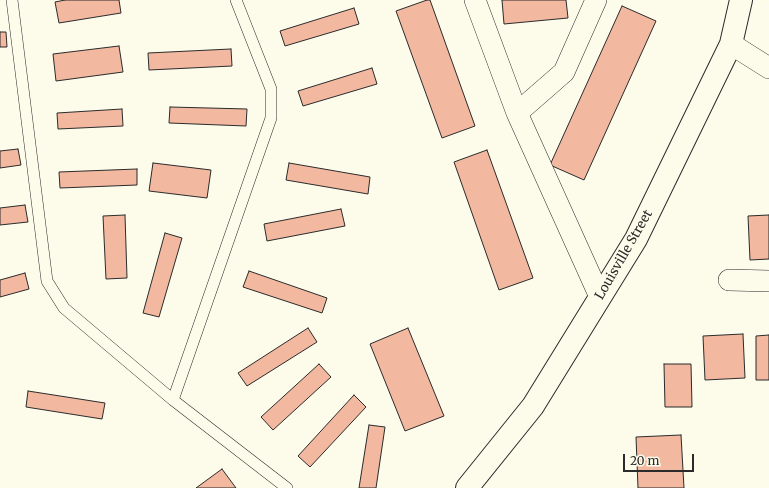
<!DOCTYPE html>
<style>
body{margin:0}
#map{position:relative;width:769px;height:488px;overflow:hidden;background:#fdfbea;font-family:Merriweather,serif}
canvas{display:block}
.scale{position:absolute;left:623px;top:454px;width:71px;height:18px;box-sizing:border-box;border:2px solid #2b2b2b;border-top:0;padding-left:5px;font-size:12px;line-height:14px;white-space:nowrap;color:#2b2b2b;-webkit-text-stroke:3px #fdfbea;paint-order:stroke}
</style>
<div id="map">
<canvas width="769" height="488"></canvas>
<div class="scale">20 m</div>
</div>
<script>
const ctx = document.querySelector('canvas').getContext('2d');
ctx.lineJoin = 'round';
function paint(path, color) {
  ctx.fillStyle = color;
  ctx.fill(path, 'evenodd');
}
function toPath(rows) {
  const path = new Path2D();
  for (const r of rows) {
    path.moveTo(r[0], r[1]);
    for (let i = 2; i < r.length; i += 2) path.lineTo(r[i], r[i + 1]);
  }
  return path;
}
function trace(path, color, width, dash) {
  ctx.strokeStyle = color;
  ctx.lineWidth = width;
  ctx.lineCap = dash ? 'butt' : 'round';
  ctx.setLineDash(dash || []);
  ctx.stroke(path);
}
function label(font, color, halo, rows, align = 'center') {
  ctx.font = font + ' Merriweather,serif';
  ctx.lineWidth = 3;
  ctx.setLineDash([]);
  ctx.textBaseline = 'middle';
  ctx.strokeStyle = halo;
  ctx.fillStyle = color;
  for (const [text, x, y, turn = 0] of rows) {
    ctx.save();
    ctx.translate(x, y);
    ctx.rotate((+turn || 0) * Math.PI / 180);
    ctx.textAlign = isNaN(turn) ? turn : align;
    if (halo) ctx.strokeText(text, 0, 0);
    ctx.fillText(text, 0, 0);
    ctx.restore();
  }
}
const building = toPath([
 [65,0,119,0,121,13,59,23,55,2,65,0],
 [427,0,430,0,475,126,442,138,396,11,427,0],
 [502,0,566,0,568,18,504,24,502,0],
 [622,6,656,21,584,180,550,165,622,6],
 [354,8,359,24,285,46,280,31,354,8],
 [0,32,6,32,7,47,0,47,0,32],
 [119,46,123,72,56,81,53,54,119,46],
 [231,49,232,66,149,70,148,53,231,49],
 [372,68,377,84,303,106,298,91,372,68],
 [170,107,247,109,246,126,169,123,170,107],
 [122,109,123,126,58,129,57,113,122,109],
 [18,149,21,165,0,168,0,151,18,149],
 [487,150,533,278,499,290,454,162,487,150],
 [153,163,211,170,207,198,149,191,153,163],
 [289,163,370,177,368,194,286,180,289,163],
 [137,169,137,185,60,188,59,172,137,169],
 [25,205,28,222,0,225,0,208,25,205],
 [341,209,345,226,267,241,264,224,341,209],
 [125,215,127,278,106,279,103,216,125,215],
 [769,215,769,259,750,260,748,216,769,215],
 [165,233,182,238,159,317,143,313,165,233],
 [249,271,327,298,322,313,243,287,249,271],
 [25,273,29,289,0,297,0,280,25,273],
 [308,328,317,342,247,386,238,373,308,328],
 [408,328,444,416,405,431,370,344,408,328],
 [743,334,745,378,705,380,703,336,743,334],
 [769,335,769,380,756,380,756,336,769,335],
 [319,364,331,377,273,430,261,417,319,364],
 [664,364,691,364,692,407,665,407,664,364],
 [28,391,105,403,102,419,26,407,28,391],
 [354,395,366,407,310,467,298,456,354,395],
 [369,425,385,427,376,488,359,488,369,425],
 [681,435,684,488,638,488,636,437,681,435],
 [222,469,236,488,196,488,222,469]
]);
paint(building, '#f2b8a0');
trace(building, '#2b2b2b', 1);
const lane = toPath([
 [12,0,47,281,64,308,173,400,287,488],
 [173,400,271,118,271,89,236,0]
]);
const street = toPath([
 [475,0,517,113,600,297],
 [731,44,769,68],
 [517,113,564,72,596,0],
 [729,280,769,281]
]);
const secondary = toPath([
 [467,488,533,406,636,239,731,44,741,0]
]);
trace(lane, '#2b2b2b', 12);
trace(street, '#2b2b2b', 22);
trace(secondary, '#2b2b2b', 24);
trace(lane, '#fdfbea', 11);
trace(street, '#fdfbea', 21);
trace(secondary, '#fdfbea', 22);
label('13px', '#2b2b2b', '#fdfbea', [
 ["Louisville Street",624,255,-60]
]);
</script>
